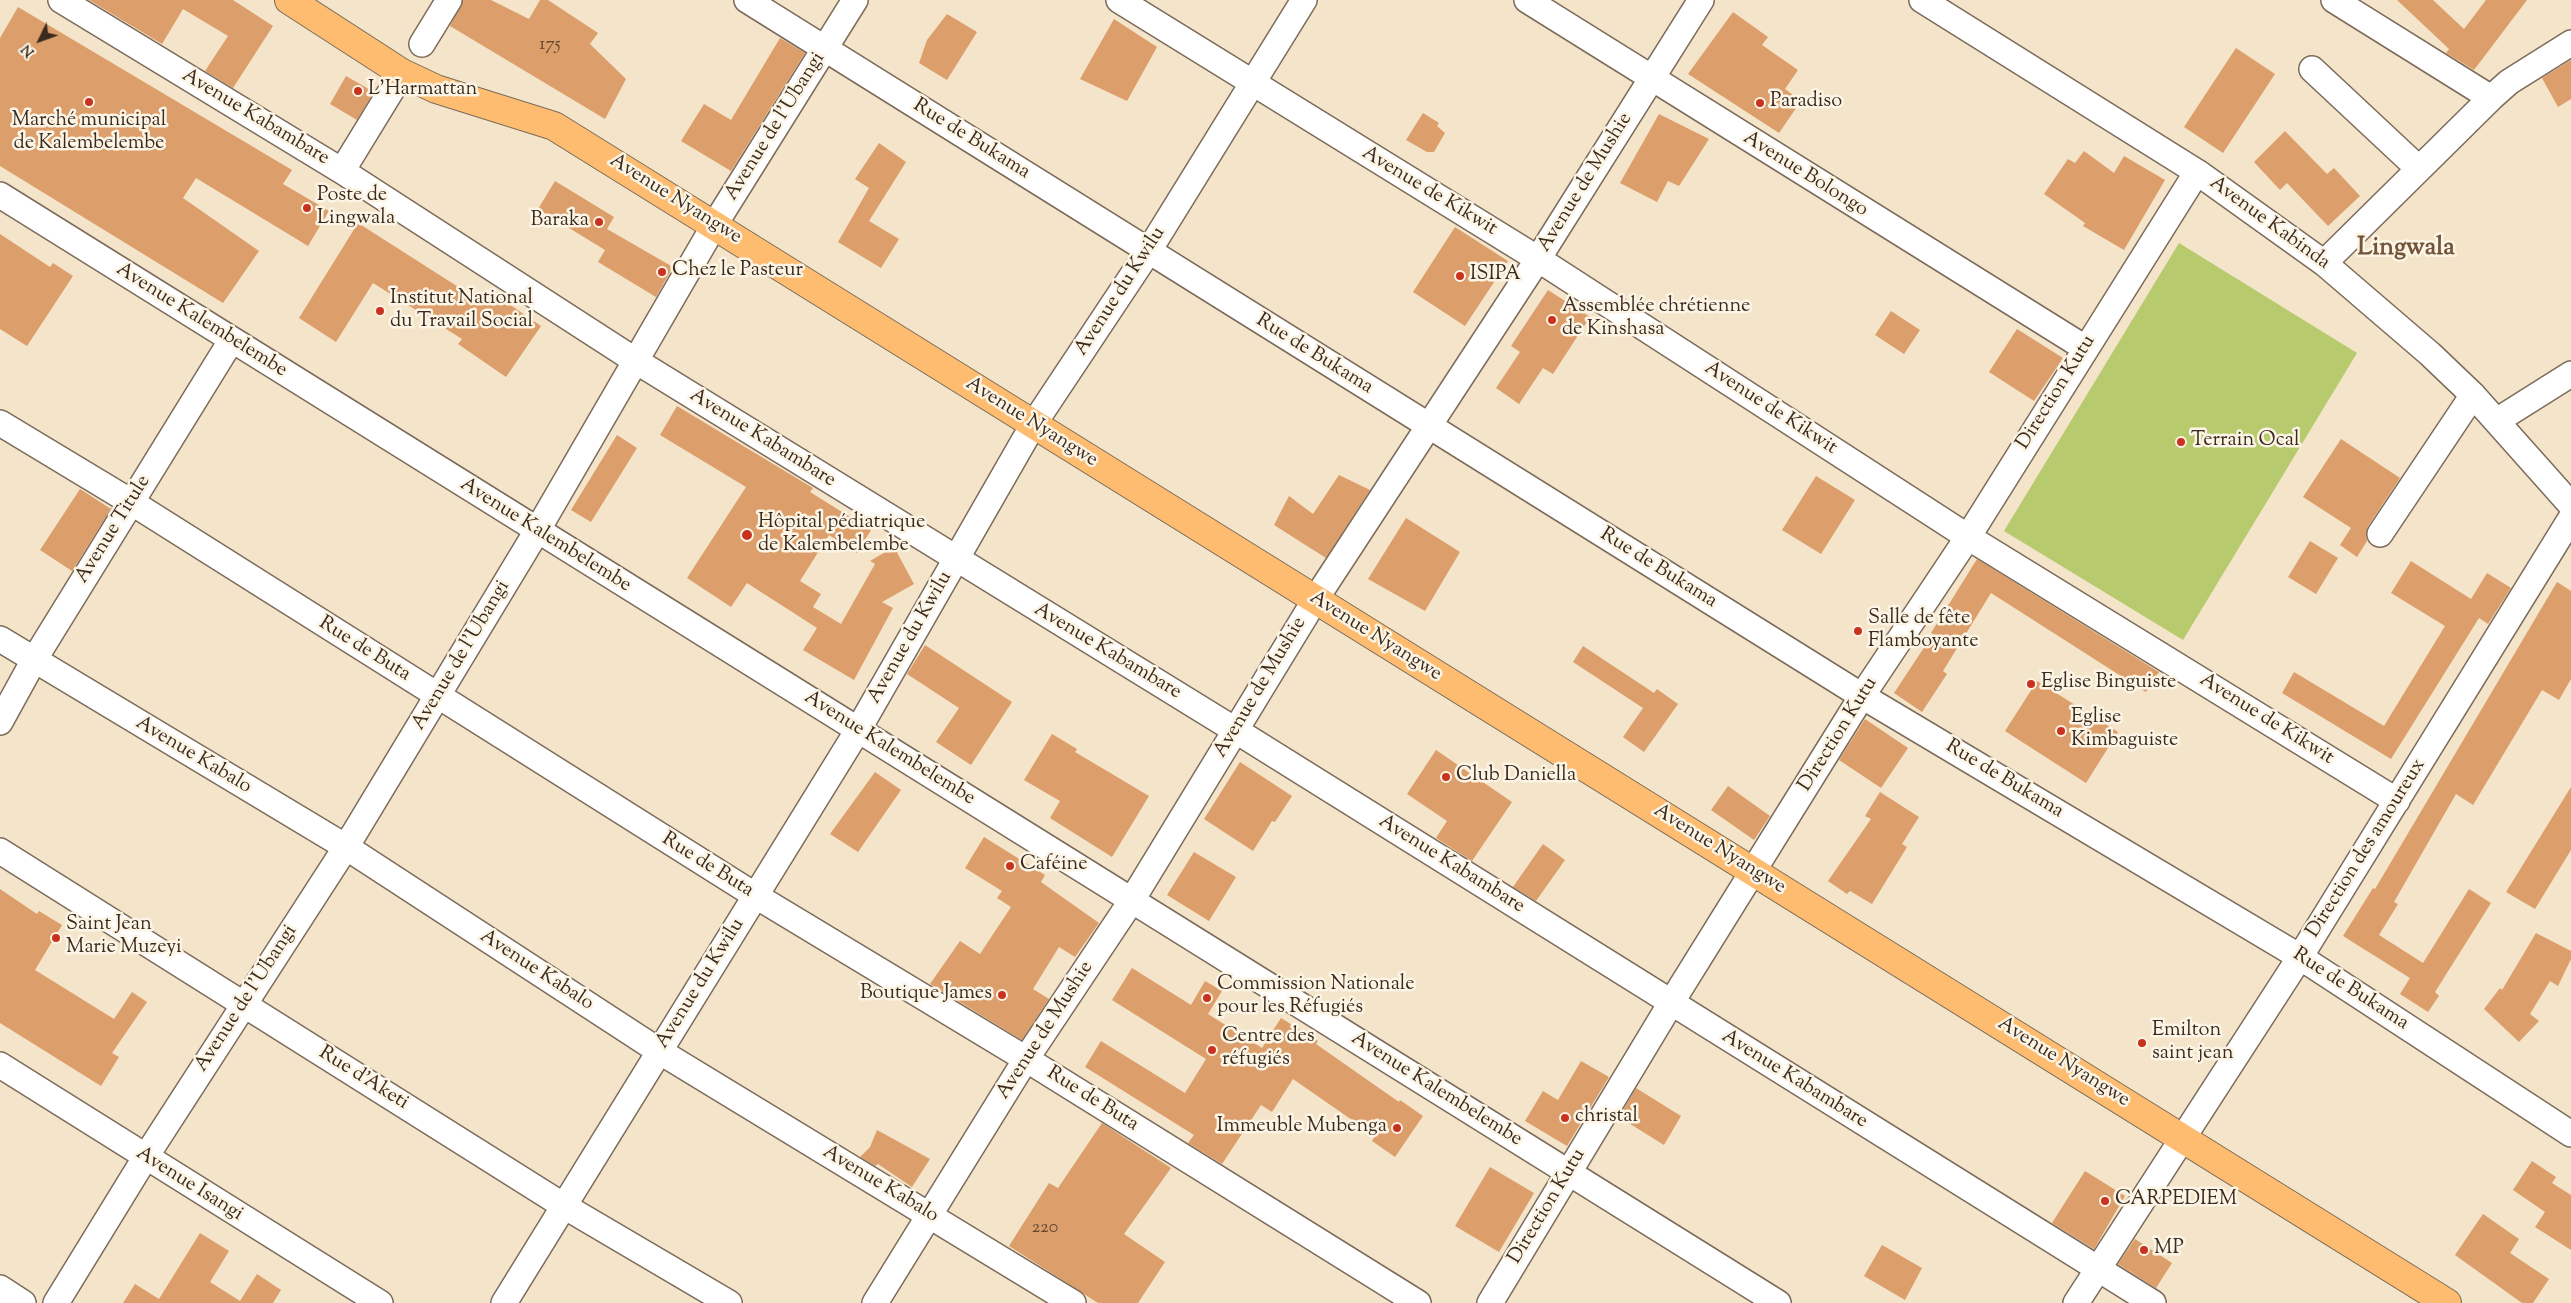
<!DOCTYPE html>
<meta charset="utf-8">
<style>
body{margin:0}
#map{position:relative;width:2571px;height:1303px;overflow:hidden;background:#f4e4c9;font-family:"Sorts Mill Goudy",serif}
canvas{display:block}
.north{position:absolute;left:15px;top:15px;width:50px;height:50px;-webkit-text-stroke:4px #fcf5e5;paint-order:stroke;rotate:228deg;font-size:14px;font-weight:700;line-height:20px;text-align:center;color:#3b2a1e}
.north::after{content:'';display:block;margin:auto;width:18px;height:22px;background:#3b2a1e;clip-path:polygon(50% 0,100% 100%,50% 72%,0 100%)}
</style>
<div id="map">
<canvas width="2571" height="1303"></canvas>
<div class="north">N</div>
</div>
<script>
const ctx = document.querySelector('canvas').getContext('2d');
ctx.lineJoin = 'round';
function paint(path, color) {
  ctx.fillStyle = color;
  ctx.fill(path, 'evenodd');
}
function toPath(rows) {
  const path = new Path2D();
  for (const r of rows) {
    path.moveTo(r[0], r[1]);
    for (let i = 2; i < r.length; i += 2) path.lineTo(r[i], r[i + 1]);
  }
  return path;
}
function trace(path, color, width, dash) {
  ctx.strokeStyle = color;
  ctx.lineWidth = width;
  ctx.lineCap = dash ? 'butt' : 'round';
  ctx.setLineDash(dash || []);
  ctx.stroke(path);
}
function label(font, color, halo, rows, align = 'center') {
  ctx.font = font + ' "Sorts Mill Goudy",serif';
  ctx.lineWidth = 5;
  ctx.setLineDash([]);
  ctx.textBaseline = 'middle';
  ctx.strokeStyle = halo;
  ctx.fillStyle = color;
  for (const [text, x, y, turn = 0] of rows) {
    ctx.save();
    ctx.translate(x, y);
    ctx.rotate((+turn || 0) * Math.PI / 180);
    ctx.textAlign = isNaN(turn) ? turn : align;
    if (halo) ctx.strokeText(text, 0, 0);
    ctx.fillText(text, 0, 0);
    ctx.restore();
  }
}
paint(toPath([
 [2179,243,2357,353,2183,640,2004,531]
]), '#b7ca6e');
paint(toPath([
 [89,0,233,0,273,26,233,88,205,71,228,36,183,9,162,44],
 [463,0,491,0,529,19,540,0,548,0,598,33,590,44,626,79,605,119,450,26],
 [2397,0,2433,0,2464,29,2486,0,2527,0,2474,70,2446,53,2449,49],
 [18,7,292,170,283,184,329,211,308,246,196,178,183,198,259,251,223,303,0,166,0,38],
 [1733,12,1768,37,1762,45,1798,70,1785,89,1801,101,1779,133,1688,74],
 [947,14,977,32,947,80,919,63,927,40],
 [1114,19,1157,47,1127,101,1080,79],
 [780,38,805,53,731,171,681,141,704,104,731,120],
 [2236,48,2275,74,2223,153,2184,127],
 [2571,60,2571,99,2558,107,2542,78],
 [346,76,374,92,357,120,330,104],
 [1423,113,1439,123,1437,126,1445,133,1434,152,1427,152,1406,140],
 [1659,114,1709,139,1679,186,1668,181,1657,202,1620,183],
 [2285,131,2327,174,2334,168,2360,196,2328,226,2287,183,2280,190,2254,162],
 [879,143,906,162,869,221,899,239,881,268,838,242,869,188,855,179],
 [2084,151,2114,173,2124,156,2165,180,2124,250,2083,226,2085,223,2044,194,2068,159,2075,163],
 [555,181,614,217,607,229,673,267,656,297,598,262,605,250,538,209],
 [358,223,485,304,493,293,541,326,506,377,458,344,462,339,373,283,336,342,299,318],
 [1455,227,1508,261,1465,326,1413,292],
 [0,234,50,267,53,263,73,276,27,346,0,329],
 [1548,290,1590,317,1553,374,1543,368,1519,404,1496,388,1520,352,1511,346],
 [1891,311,1920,330,1904,354,1875,335],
 [2017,329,2063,358,2034,401,1989,372],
 [677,406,813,488,810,492,871,530,857,553,829,535,800,581,821,594,813,607,841,624,875,564,870,561,894,547,914,584,882,602,893,608,854,680,803,650,817,628,747,583,731,607,687,578,746,487,660,435],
 [617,435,637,448,591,522,571,510],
 [2341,439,2400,478,2368,526,2366,534,2367,541,2357,557,2340,545,2351,528,2303,497],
 [1339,475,1370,490,1326,558,1274,525,1289,496,1313,514],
 [1816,476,1855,500,1821,554,1782,530],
 [80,489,111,509,72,571,40,550],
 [1406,518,1460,552,1425,611,1368,579],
 [2310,541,2338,558,2316,594,2288,577],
 [1977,559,2159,672,2146,692,1991,593,1943,671,1947,674,1922,712,1894,693,1933,634,1931,633],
 [2411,561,2471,599,2487,573,2511,588,2488,624,2479,618,2391,759,2282,693,2294,672,2384,726,2445,626,2391,593],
 [2557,582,2571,591,2571,679,2559,700,2542,690,2473,805,2456,794,2394,902,2398,904,2379,935,2423,963,2469,889,2491,903,2435,992,2439,996,2428,1012,2400,994,2410,978,2343,936,2373,888,2375,889],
 [925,645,1012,702,971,765,936,742,959,708,907,674],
 [1583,646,1654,693,1657,689,1678,704,1644,752,1623,737,1643,708,1573,662],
 [2037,681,2118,732,2086,783,2005,731],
 [1865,719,1908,748,1881,788,1839,760],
 [1052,734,1077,749,1075,752,1149,796,1112,857,1050,818,1060,801,1024,780],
 [1436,750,1512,802,1472,861,1436,838,1447,821,1407,794],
 [1240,762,1292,796,1275,822,1272,821,1253,851,1204,819],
 [875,772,901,790,858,852,830,834],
 [1728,786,1770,816,1754,840,1711,810],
 [2571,787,2571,850,2535,909,2506,892],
 [1880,792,1919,817,1902,844,1907,847,1872,904,1850,891,1847,894,1828,881,1871,819,1865,816],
 [984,837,1045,875,1041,882,1099,923,1075,957,1059,947,1033,989,1049,999,1022,1040,930,984,960,941,980,954,1011,907,997,898,1002,891,965,868],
 [1543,844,1565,860,1536,901,1513,887],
 [1194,852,1236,877,1209,921,1167,895],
 [0,889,37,914,39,911,62,925,35,970,114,1019,132,992,147,1002,112,1053,119,1057,101,1086,0,1023],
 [2536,933,2571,951,2571,959,2558,986,2550,981,2530,1014,2539,1021,2519,1042,2484,1009,2500,988,2502,990],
 [1132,968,1191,1005,1205,981,1222,991,1208,1014,1262,1048,1281,1018,1318,1041,1316,1044,1399,1102,1400,1100,1423,1116,1395,1157,1372,1141,1375,1136,1293,1079,1272,1112,1261,1105,1222,1164,1188,1143,1194,1135,1085,1067,1101,1041,1185,1093,1206,1059,1112,1000],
 [1581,1061,1609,1077,1567,1146,1525,1121,1543,1091,1558,1100],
 [1636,1088,1681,1116,1664,1145,1619,1117],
 [1102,1123,1171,1168,1124,1234,1165,1262,1138,1303,1098,1303,1009,1246,1049,1183,1058,1188],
 [877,1130,930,1159,912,1187,878,1164,875,1166,860,1157,870,1147],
 [2532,1161,2556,1177,2552,1183,2571,1195,2571,1250,2535,1227,2545,1212,2513,1190],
 [1490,1167,1534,1193,1499,1252,1455,1226],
 [2085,1171,2125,1196,2094,1249,2052,1223],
 [2483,1214,2519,1239,2510,1253,2549,1279,2533,1303,2522,1303,2455,1255],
 [200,1233,229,1251,210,1282,240,1301,257,1274,281,1290,273,1303,123,1303,135,1284,159,1299],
 [2135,1239,2172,1263,2156,1288,2118,1264],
 [1882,1245,1922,1268,1905,1300,1864,1276]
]), '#dc9e6b');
const minor = toPath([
 [61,0,342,171,636,361,1235,730,2153,1303],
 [747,0,1862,696,2300,957,2571,1134],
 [1119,0,1538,259,1968,537,2397,801],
 [1527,0,2085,348],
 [1922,0,2197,172,2324,263,2430,354,2473,395,2571,505],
 [2334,0,2491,98],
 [422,44,449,0],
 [2312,69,2419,169],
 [342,171,402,73],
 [0,195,1778,1303],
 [2324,263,2491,98,2509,82,2571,43],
 [2498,420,2571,374],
 [0,423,131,502,756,896,1026,1059,1418,1303],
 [2380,534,2473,395],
 [0,639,346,847,659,1051,1073,1303],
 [0,722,34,660,231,341],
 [0,851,564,1206,729,1303],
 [0,1065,380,1303],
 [0,1288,23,1303],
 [56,1303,145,1158,346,847,537,531,715,224,855,0],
 [504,1303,858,730,1033,425,1148,252,1304,0],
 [875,1303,1026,1059,1132,900,1315,600,1538,259,1701,0],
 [1490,1303,1671,1003,1862,696,1968,537,2197,172],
 [2076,1303,2300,957,2571,518]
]);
const major = toPath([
 [289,0,402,73,436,89,554,126,2447,1303]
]);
trace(minor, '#7c6b5a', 28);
trace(major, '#7c6b5a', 30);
trace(minor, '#fff', 25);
trace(major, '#fdbc70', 28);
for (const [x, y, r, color] of [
 [358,91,5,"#c8321e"],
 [89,102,5,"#c8321e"],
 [1760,103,5,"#c8321e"],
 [307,208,5,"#c8321e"],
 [599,222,5,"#c8321e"],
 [662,272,5,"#c8321e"],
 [1460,276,5,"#c8321e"],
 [380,311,5,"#c8321e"],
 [1552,320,5,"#c8321e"],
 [2181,442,5,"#c8321e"],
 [747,535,6,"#c8321e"],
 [1858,631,5,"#c8321e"],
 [2031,684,5,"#c8321e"],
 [2061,731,5,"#c8321e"],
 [1446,777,5,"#c8321e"],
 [1010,866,5,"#c8321e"],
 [56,938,5,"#c8321e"],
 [1002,995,5,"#c8321e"],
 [1207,998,5,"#c8321e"],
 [2142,1043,5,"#c8321e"],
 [1212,1050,5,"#c8321e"],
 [1565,1118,5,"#c8321e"],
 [1397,1128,5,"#c8321e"],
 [2105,1201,5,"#c8321e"],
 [2144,1250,5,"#c8321e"]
]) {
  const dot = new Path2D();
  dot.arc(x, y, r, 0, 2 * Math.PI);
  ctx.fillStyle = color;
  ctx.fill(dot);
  trace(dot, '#fcf5e5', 2);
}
label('18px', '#634731', null, [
 ["175",550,46],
 ["220",1045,1229]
]);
label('20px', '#3b2a1e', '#fcf5e5', [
 ["L'Harmattan",368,91],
 ["Paradiso",1770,103],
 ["Marché municipal",89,122,"center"],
 ["de Kalembelembe",89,145,"center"],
 ["Poste de",317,197],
 ["Lingwala",317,220],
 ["Baraka",589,222,"right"],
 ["Chez le Pasteur",672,272],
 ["ISIPA",1470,276],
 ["Institut National",390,300],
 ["du Travail Social",390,323],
 ["Assemblée chrétienne",1562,308],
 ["de Kinshasa",1562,331],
 ["Terrain Ocal",2191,442],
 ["Hôpital pédiatrique",758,524],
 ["de Kalembelembe",758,547],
 ["Salle de fête",1868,620],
 ["Flamboyante",1868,643],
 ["Eglise Binguiste",2041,684],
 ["Eglise",2071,719],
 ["Kimbaguiste",2071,742],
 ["Club Daniella",1456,777],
 ["Caféine",1020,866],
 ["Saint Jean",66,926],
 ["Marie Muzeyi",66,949],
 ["Commission Nationale",1217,986],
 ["pour les Réfugiés",1217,1009],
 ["Boutique James",992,995,"right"],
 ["Emilton",2152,1032],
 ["saint jean",2152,1055],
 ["Centre des",1222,1038],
 ["réfugiés",1222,1061],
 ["christal",1575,1118],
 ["Immeuble Mubenga",1387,1128,"right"],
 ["CARPEDIEM",2115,1201],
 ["MP",2154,1250]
], 'left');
label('20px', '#3b2a1e', '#fcf5e5', [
 ["Avenue Kabambare",255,118,31],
 ["Avenue de l'Ubangi",776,127,-58],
 ["Rue de Bukama",971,140,32],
 ["Avenue Bolongo",1805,175,32],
 ["Avenue de Mushie",1586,183,-58],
 ["Avenue de Kikwit",1429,192,31],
 ["Avenue Nyangwe",675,200,32],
 ["Avenue Kabinda",2269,224,36],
 ["Avenue du Kwilu",1121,292,-57],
 ["Avenue Kalembelembe",201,321,32],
 ["Rue de Bukama",1314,355,32],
 ["Direction Kutu",2057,393,-58],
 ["Avenue de Kikwit",1770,409,33],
 ["Avenue Nyangwe",1031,423,32],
 ["Avenue Kabambare",762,439,32],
 ["Avenue Titule",114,530,-58],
 ["Avenue Kalembelembe",545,536,32],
 ["Rue de Bukama",1658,569,32],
 ["Avenue Nyangwe",1375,637,32],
 ["Avenue du Kwilu",911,638,-60],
 ["Rue de Buta",364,650,32],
 ["Avenue Kabambare",1107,652,31],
 ["Avenue de l'Ubangi",462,656,-59],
 ["Avenue de Mushie",1261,688,-59],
 ["Avenue de Kikwit",2266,720,32],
 ["Direction Kutu",1839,735,-58],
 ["Avenue Kalembelembe",889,749,32],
 ["Avenue Kabalo",193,756,31],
 ["Rue de Bukama",2004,780,31],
 ["Direction des amoureux",2367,849,-58],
 ["Avenue Nyangwe",1719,850,32],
 ["Avenue Kabambare",1451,865,32],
 ["Rue de Buta",707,866,32],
 ["Avenue Kabalo",536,971,33],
 ["Avenue du Kwilu",701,984,-58],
 ["Rue de Bukama",2350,990,33],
 ["Avenue de l'Ubangi",247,999,-57],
 ["Avenue de Mushie",1046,1031,-57],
 ["Avenue Nyangwe",2063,1063,32],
 ["Rue d'Aketi",363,1079,32],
 ["Avenue Kabambare",1794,1080,32],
 ["Avenue Kalembelembe",1436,1090,32],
 ["Rue de Buta",1092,1100,32],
 ["Avenue Isangi",189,1185,32],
 ["Avenue Kabalo",880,1185,31],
 ["Direction Kutu",1548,1207,-59]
]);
label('bold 25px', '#735339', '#fcf5e5', [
 ["Lingwala",2406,250]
]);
</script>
